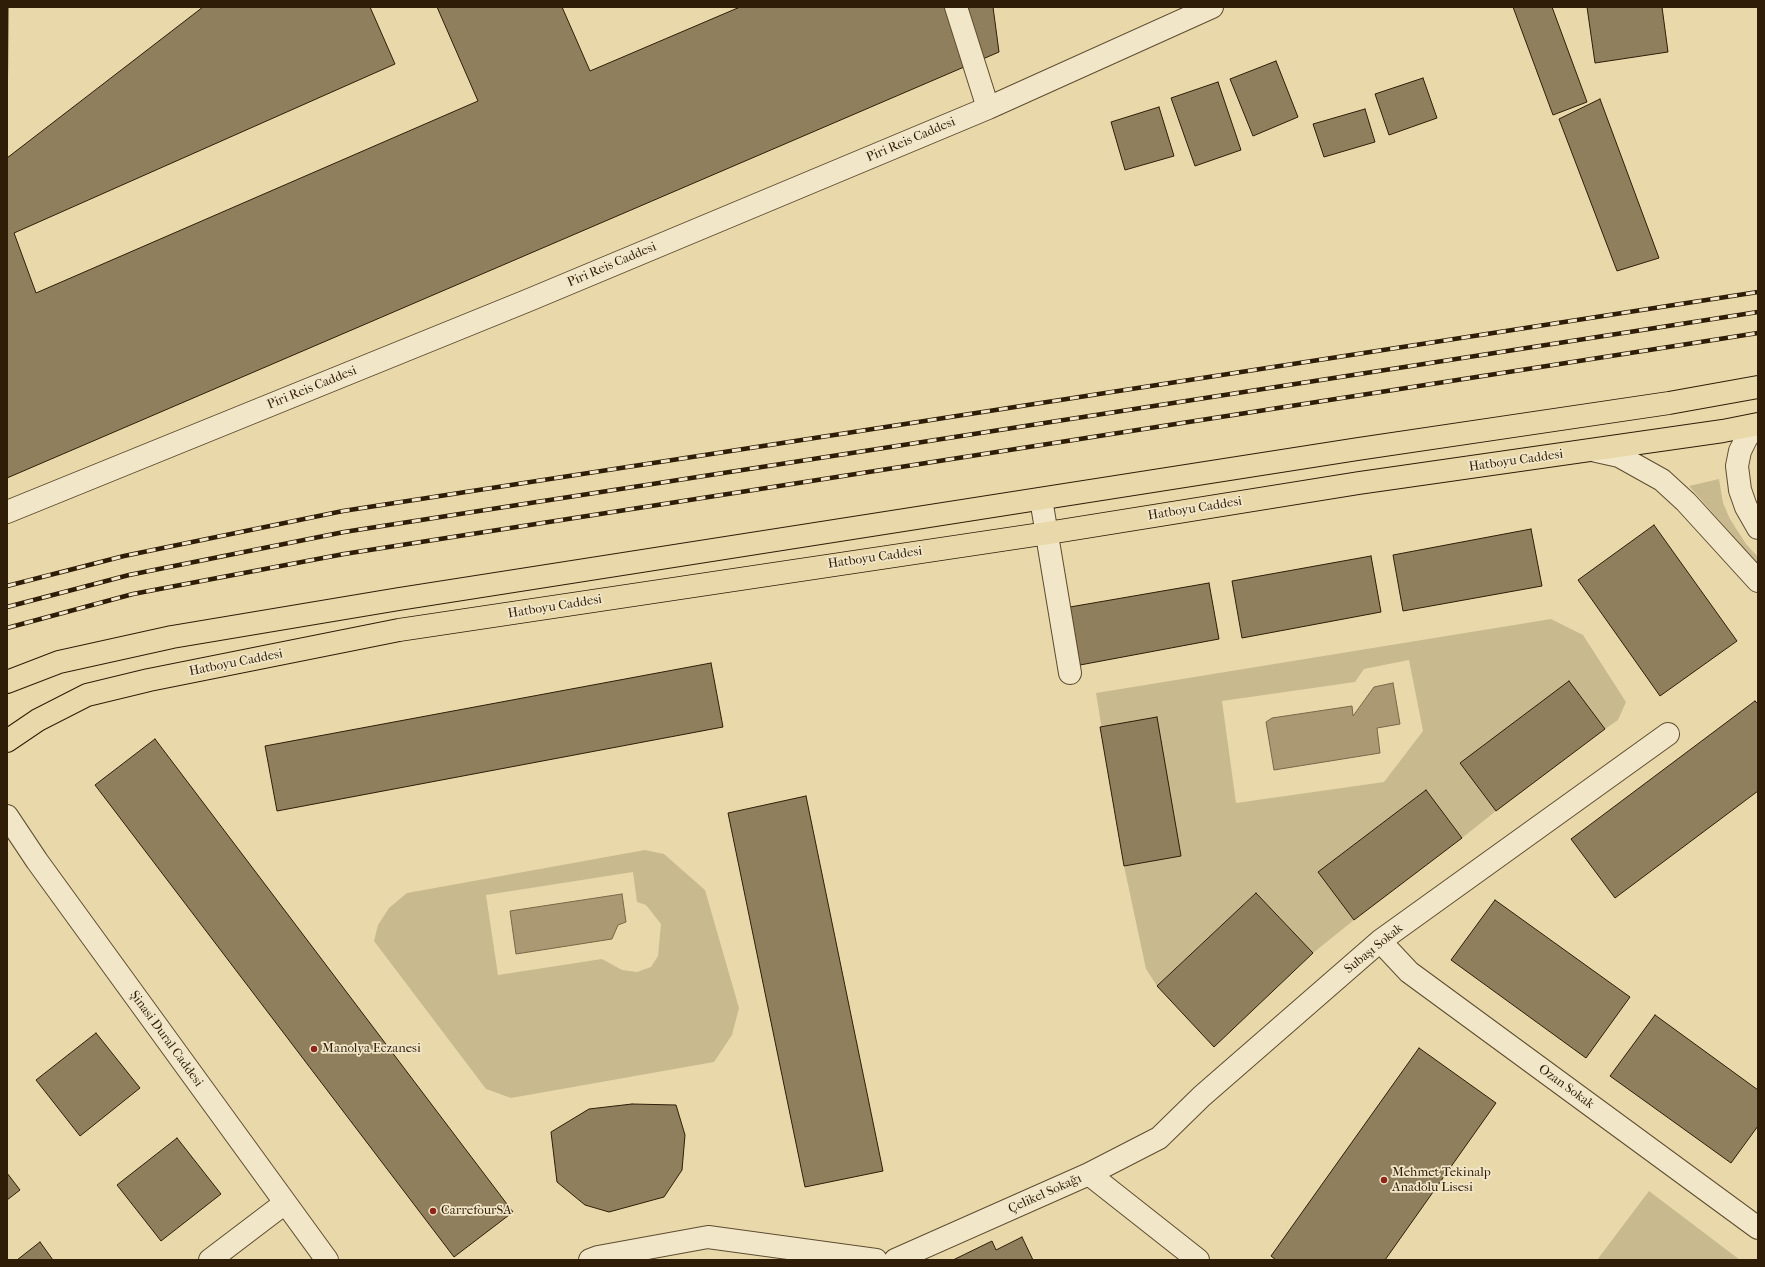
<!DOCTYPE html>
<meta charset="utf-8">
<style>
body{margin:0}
#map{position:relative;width:1765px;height:1267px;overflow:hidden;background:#e9d9aa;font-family:"IM FELL French Canon",serif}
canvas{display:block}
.frame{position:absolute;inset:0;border:8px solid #2f1d07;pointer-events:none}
</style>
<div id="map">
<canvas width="1765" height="1267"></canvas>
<div class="frame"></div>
</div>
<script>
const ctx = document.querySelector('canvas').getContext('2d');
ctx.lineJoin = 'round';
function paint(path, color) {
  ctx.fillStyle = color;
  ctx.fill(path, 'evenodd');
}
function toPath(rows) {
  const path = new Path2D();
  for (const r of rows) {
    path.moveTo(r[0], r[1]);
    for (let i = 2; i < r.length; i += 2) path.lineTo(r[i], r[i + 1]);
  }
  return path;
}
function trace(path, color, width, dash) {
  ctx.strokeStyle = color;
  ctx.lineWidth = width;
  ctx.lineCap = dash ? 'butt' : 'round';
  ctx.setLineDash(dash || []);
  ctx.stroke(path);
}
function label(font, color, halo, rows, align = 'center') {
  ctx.font = font + ' "IM FELL French Canon",serif';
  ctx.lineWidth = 3.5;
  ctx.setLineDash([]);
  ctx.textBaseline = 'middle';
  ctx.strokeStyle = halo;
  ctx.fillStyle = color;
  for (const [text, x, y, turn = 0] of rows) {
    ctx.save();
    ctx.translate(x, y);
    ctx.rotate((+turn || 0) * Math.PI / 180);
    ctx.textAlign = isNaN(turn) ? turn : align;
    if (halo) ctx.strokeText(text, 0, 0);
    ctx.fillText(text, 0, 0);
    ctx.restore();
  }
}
paint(toPath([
 [1719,479,1723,503,1730,519,1746,544,1758,557,1758,564,1689,486],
 [1551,619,1583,635,1626,702,1618,720,1605,729,1569,681,1461,763,1496,811,1462,838,1426,790,1318,872,1354,920,1313,953,1256,893,1157,986,1146,969,1124,866,1096,693],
 [1409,660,1423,731,1384,782,1236,803,1222,701,1355,682,1364,669],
 [645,850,664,854,705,890,739,1008,732,1035,714,1062,511,1098,486,1089,374,941,378,925,389,908,407,893],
 [633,872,637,902,646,905,661,924,658,956,651,967,637,972,622,970,602,959,498,975,486,895],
 [1649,1191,1740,1260,1597,1260]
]), '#c9b98e');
const water = toPath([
 [1393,683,1400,724,1377,728,1380,753,1274,770,1266,722,1272,718,1352,706,1353,716,1374,687,1393,683],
 [622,894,626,922,618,925,612,939,516,954,510,911,622,894]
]);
paint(water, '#aa9973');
trace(water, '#796748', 1);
const building = toPath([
 [7,7,993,7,999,52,7,478,7,7],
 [8,7,203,7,7,158,8,7],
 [370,7,437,7,478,101,36,293,14,233,395,64,370,7],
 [562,7,740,7,590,71,562,7],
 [1513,7,1552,7,1587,102,1553,115,1513,7],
 [1587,7,1662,7,1668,52,1595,63,1587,7],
 [1276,61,1298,117,1253,136,1230,79,1276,61],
 [1423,78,1437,118,1389,135,1375,94,1423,78],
 [1218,82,1241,150,1195,166,1171,98,1218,82],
 [1600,99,1659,258,1617,271,1559,119,1600,99],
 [1159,107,1174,156,1125,170,1111,122,1159,107],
 [1365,109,1375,142,1324,157,1313,124,1365,109],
 [1654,525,1737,641,1660,696,1578,580,1654,525],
 [1531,529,1542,586,1403,611,1393,555,1531,529],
 [1371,556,1381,612,1242,638,1232,581,1371,556],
 [1209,583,1219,639,1080,665,1070,607,1209,583],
 [711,663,723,727,277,811,265,746,711,663],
 [1569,681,1605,729,1496,811,1460,763,1569,681],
 [1755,701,1758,704,1758,791,1615,898,1571,839,1755,701],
 [1157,717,1181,856,1124,866,1100,727,1157,717],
 [155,739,513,1212,454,1257,95,785,155,739],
 [1426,790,1462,838,1354,920,1318,872,1426,790],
 [806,796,883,1171,805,1187,728,813,806,796],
 [1256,893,1313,953,1214,1047,1157,986,1256,893],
 [1495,900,1630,997,1586,1058,1451,960,1495,900],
 [1655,1015,1758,1090,1758,1126,1731,1163,1610,1076,1655,1015],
 [96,1033,140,1088,80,1136,36,1080,96,1033],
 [1419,1048,1496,1103,1385,1260,1276,1260,1271,1256,1419,1048],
 [632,1104,676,1105,685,1135,682,1170,664,1197,609,1212,585,1205,557,1182,551,1132,589,1109,632,1104],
 [177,1138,221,1194,161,1241,117,1185,177,1138],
 [7,1173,20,1190,7,1200,7,1173],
 [1022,1237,1033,1260,953,1260,992,1241,996,1250,1022,1237],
 [40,1242,53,1260,17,1260,40,1242]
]);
paint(building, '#907f5c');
trace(building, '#2f1d07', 1);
const minor = toPath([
 [956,7,988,108],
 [1758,426,1747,437,1740,451,1737,466,1740,490,1746,507,1758,528],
 [1592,450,1619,456,1662,480,1686,502,1758,581],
 [1041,499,1070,673],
 [7,512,529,300,988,108,1212,7],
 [7,816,37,861,327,1260],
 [1380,941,1409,972,1758,1228],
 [1089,1174,1159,1138,1202,1096,1380,941,1668,734],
 [210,1260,285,1203],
 [590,1260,598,1257,708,1237,876,1260],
 [895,1260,1089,1174,1198,1260]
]);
const major = toPath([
 [7,682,59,662,172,637,399,599,1358,449,1669,403,1758,387],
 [7,741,38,720,87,695,149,680,399,630,1048,533,1359,483,1723,431,1758,424]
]);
trace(minor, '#5e4c30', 24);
trace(major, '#2f1d07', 24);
trace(minor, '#f1e6c8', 22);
trace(major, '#e9d9aa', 22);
const rail = toPath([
 [7,586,124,556,343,511,1758,292],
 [7,607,129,575,344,532,1758,312],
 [7,628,133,594,344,554,1758,333]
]);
trace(rail, '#2f1d07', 4.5);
trace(rail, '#f1e6c8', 3, [9]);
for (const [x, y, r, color] of [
 [314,1049,4,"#8f2418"],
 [1384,1180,4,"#8f2418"],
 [433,1211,4,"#8f2418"]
]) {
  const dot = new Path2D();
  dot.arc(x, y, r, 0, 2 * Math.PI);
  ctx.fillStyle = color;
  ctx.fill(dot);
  trace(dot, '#f1e6c8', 1.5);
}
label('13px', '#2f1d07', '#f1e6c8', [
 ["Piri Reis Caddesi",911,140,-23],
 ["Piri Reis Caddesi",612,265,-23],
 ["Piri Reis Caddesi",312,388,-22],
 ["Hatboyu Caddesi",1516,461,-8],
 ["Hatboyu Caddesi",1195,509,-9],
 ["Hatboyu Caddesi",875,558,-8],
 ["Hatboyu Caddesi",555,607,-9],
 ["Hatboyu Caddesi",236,663,-11],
 ["Subaşı Sokak",1374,949,-39],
 ["Şinasi Dural Caddesi",166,1039,54],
 ["Ozan Sokak",1566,1087,36],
 ["Çelikel Sokağı",1045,1194,-24]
]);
label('13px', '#2f1d07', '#f1e6c8', [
 ["Manolya Eczanesi",322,1049],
 ["Mehmet Tekinalp",1392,1173],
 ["Anadolu Lisesi",1392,1188],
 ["CarrefourSA",441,1211]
], 'left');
</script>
